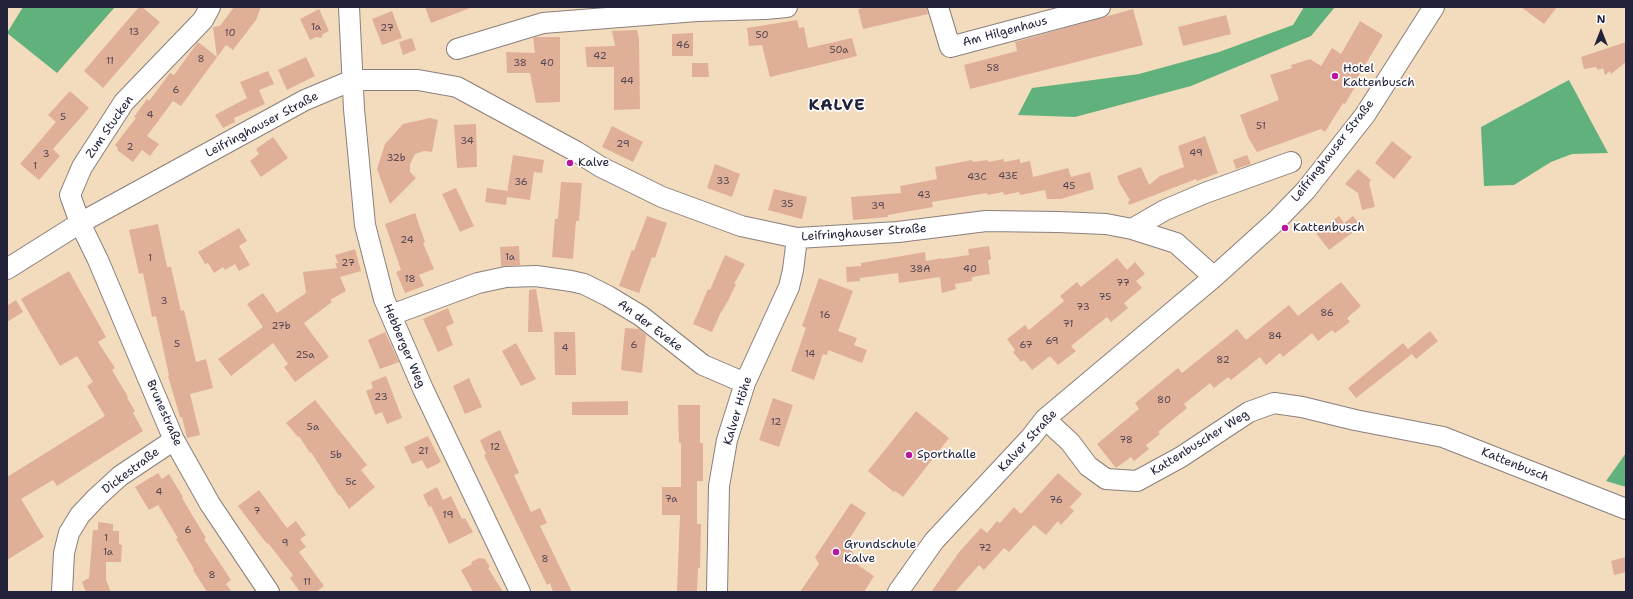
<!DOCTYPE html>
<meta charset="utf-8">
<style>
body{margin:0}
#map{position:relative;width:1633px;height:599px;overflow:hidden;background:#f3dcbd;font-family:"Shantell Sans",sans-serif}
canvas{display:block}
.frame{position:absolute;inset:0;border:8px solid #22223b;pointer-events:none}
.north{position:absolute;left:1581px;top:12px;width:40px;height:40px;-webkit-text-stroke:3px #fff;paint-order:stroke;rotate:0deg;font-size:11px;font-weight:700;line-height:16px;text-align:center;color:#22223b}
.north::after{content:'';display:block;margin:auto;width:14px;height:18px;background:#22223b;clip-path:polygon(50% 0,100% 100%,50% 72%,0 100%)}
</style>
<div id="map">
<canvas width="1633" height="599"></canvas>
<div class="frame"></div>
<div class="north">N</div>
</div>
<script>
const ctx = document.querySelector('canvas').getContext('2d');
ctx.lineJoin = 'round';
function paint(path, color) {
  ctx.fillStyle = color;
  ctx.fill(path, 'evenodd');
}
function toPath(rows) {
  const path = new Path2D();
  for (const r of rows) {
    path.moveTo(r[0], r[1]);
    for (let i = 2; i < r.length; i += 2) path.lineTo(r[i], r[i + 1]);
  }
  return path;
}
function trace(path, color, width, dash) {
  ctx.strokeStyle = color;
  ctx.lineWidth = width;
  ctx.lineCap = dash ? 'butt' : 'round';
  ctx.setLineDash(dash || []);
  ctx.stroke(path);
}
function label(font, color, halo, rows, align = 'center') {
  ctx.font = font + ' "Shantell Sans",sans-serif';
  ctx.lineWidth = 3.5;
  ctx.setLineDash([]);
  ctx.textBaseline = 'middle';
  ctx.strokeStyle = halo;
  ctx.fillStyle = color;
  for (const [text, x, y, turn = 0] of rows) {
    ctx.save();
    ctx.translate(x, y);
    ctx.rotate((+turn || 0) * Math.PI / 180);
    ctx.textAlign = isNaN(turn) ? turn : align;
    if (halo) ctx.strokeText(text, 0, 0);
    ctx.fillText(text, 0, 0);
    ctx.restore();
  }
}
paint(toPath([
 [23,7,115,7,57,73,7,33],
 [1304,7,1335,7,1311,36,1191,86,1075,117,1018,115,1032,88,1139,74,1219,52,1293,25],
 [1569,80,1608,153,1572,154,1551,162,1514,185,1484,186,1481,127],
 [1626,453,1626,487,1606,481]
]), '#61b17d');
paint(toPath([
 [139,7,142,7,160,22,103,88,84,71],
 [234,7,261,7,256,20,233,50,226,45,181,106,173,101,147,136,159,144,150,156,142,150,133,162,117,150,118,148,115,145,136,118,134,117,147,99,149,101,170,73,174,75,198,42,217,57,213,27,220,26],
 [425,7,470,7,470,8,431,23],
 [868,7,927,7,928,14,863,29,858,9],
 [1521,7,1557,7,1544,24],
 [319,9,329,31,323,34,321,38,316,37,310,40,300,19],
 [1133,9,1143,45,970,89,964,65,1017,51,1015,42],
 [392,11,402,38,382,45,372,19],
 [1226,15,1231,34,1183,46,1178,27],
 [797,20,799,28,804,27,808,48,852,38,857,56,770,77,762,45,749,46,747,28],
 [1360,21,1383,35,1353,85,1355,87,1345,104,1343,103,1325,132,1321,129,1257,152,1249,139,1240,115,1279,100,1270,75,1292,68,1291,65,1310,59,1321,66,1332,48,1341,54],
 [637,30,639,39,640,109,614,110,614,67,587,67,585,47,615,46,612,31],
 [693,33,693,56,672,56,672,34],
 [536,37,560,37,560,102,536,103,530,73,507,73,506,52,535,53,533,38],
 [412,38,416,50,403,55,399,42],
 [1626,42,1626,62,1611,74,1610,71,1605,75,1603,68,1598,70,1596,67,1584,69,1581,57],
 [306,57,315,76,287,90,278,70],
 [692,63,708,63,709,77,692,77],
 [268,71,274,84,259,90,265,104,234,118,235,122,223,128,215,115,247,98,240,82],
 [70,91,89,108,53,149,60,156,39,180,20,164,56,122,48,115],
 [430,118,438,120,432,152,424,151,415,154,410,164,410,172,416,178,390,204,377,169,385,144,403,124],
 [476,124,477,167,457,168,454,125],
 [612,126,643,142,633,162,602,147],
 [1205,136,1218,173,1197,181,1196,179,1129,205,1128,202,1130,200,1120,184,1117,176,1141,167,1149,185,1160,176,1184,167,1178,146],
 [273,137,288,158,261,177,250,161,259,154,256,149],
 [1392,141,1412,157,1394,179,1375,163],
 [513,155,544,160,542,173,534,172,530,200,507,197,506,205,485,202,487,188,508,191,507,193],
 [1247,155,1251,164,1236,169,1233,160],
 [1004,159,1004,162,1020,159,1020,163,1030,161,1033,177,1068,168,1071,177,1090,172,1094,189,1061,199,1047,199,1045,190,1020,195,1019,192,1004,195,1003,192,988,195,987,193,932,202,933,207,888,215,888,217,853,220,851,197,901,193,900,186,937,179,935,167,972,160,973,162,988,160,988,162],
 [715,164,740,174,732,197,707,188],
 [1358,169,1371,180,1369,183,1375,207,1362,210,1358,193,1345,184],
 [561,182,582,183,579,221,576,221,573,259,552,257,555,219,558,219],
 [456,188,474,226,460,232,442,194],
 [774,189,807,197,802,219,768,210],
 [415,213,425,242,423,243,434,269,419,275,424,286,405,293,396,272,401,270,385,224],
 [647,216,667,223,655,258,652,257,639,293,619,286,632,250,634,251],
 [1339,216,1344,223,1353,216,1361,226,1329,250,1316,233],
 [158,224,167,267,171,267,181,311,184,310,196,362,206,359,213,388,190,394,200,435,187,438,182,417,180,417,168,376,169,375,156,316,152,317,143,273,139,274,129,230],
 [239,228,247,241,239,246,250,265,239,271,235,264,225,270,223,267,214,273,208,263,205,264,198,252],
 [519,246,520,265,501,266,500,247],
 [989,246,991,259,988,260,990,274,972,277,972,281,955,284,956,289,942,293,940,277,899,283,898,273,860,278,860,281,847,282,846,267,861,266,861,263,925,252,926,261,942,258,942,259,969,255,968,249],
 [355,249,361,271,340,277,346,291,330,300,332,302,304,323,329,357,295,382,284,367,288,364,273,343,231,376,218,359,263,327,247,304,263,293,277,313,306,293,303,272,337,268,335,263,338,263,335,255],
 [725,255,745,264,734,284,736,284,729,299,720,314,712,332,693,324,708,289,710,290],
 [1117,258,1127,270,1135,262,1145,274,1136,281,1142,288,1124,303,1128,308,1111,322,1107,317,1071,346,1076,351,1058,365,1050,356,1032,370,1024,360,1021,362,1013,352,1015,350,1007,339,1025,325,1029,330,1064,301,1060,296,1077,282,1081,287],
 [69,271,106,337,98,342,115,368,112,370,128,397,127,398,135,411,133,413,143,431,57,486,53,480,21,499,44,537,7,560,7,477,105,416,87,386,93,382,77,356,60,366,21,299],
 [819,278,853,291,838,331,857,338,854,345,867,350,862,363,828,350,827,355,823,354,814,380,791,371,806,328,802,326],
 [1341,282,1361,306,1347,318,1350,322,1335,333,1332,330,1318,341,1312,333,1283,357,1280,353,1266,365,1260,357,1231,380,1228,377,1214,388,1210,383,1184,404,1187,408,1158,432,1160,434,1146,445,1149,449,1134,461,1131,457,1116,468,1097,444,1139,409,1135,403,1178,368,1182,373,1237,329,1246,340,1289,305,1298,316],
 [536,289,543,332,528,332,529,290],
 [16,300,23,312,7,322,7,306],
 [448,308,454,323,446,327,453,345,438,352,423,319],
 [625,328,639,329,646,335,642,373,621,370],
 [1430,331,1438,341,1416,359,1408,349],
 [385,332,399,362,380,369,368,340],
 [554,332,575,332,576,375,555,375],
 [516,343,536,379,521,386,502,351],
 [1403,343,1412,354,1356,398,1348,388],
 [386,376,402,418,387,424,382,412,375,415,366,391,373,388,371,382],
 [469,378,482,407,465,414,453,386],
 [773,398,793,405,779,447,759,440],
 [315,400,367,465,361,470,375,487,349,509,340,495,339,496,311,452,310,453,299,436,298,437,286,423],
 [628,401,628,415,572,415,572,402],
 [678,405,700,405,700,443,703,443,703,481,697,481,697,524,701,524,700,568,698,568,697,592,678,592,677,590,680,515,662,515,662,487,681,487,681,443,679,443],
 [916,411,949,438,903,497,895,491,894,492,868,471],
 [500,430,519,473,514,475,531,512,540,508,547,523,540,526,572,592,553,592,550,583,547,585,484,455,486,454,480,440],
 [428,436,441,462,427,469,422,460,412,464,404,447],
 [158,473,162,479,169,474,183,497,182,498,206,538,204,539,231,580,226,584,232,592,207,592,193,570,194,569,176,539,178,538,158,505,149,510,135,487],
 [1058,473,1082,494,1070,507,1074,511,1061,525,1058,521,1046,535,1034,525,1009,552,1004,548,984,570,979,565,955,592,931,592,960,551,981,528,987,533,997,521,1000,523,1014,507,1021,514],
 [437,487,443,500,451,496,462,519,465,518,473,532,449,544,431,506,429,507,423,495],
 [259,490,287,528,296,521,306,535,300,539,306,547,299,552,324,586,316,592,300,592,290,578,293,575,268,543,267,544,238,506],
 [851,503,866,513,846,544,852,548,855,563,874,576,864,592,800,592,819,564,815,557],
 [98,522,113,524,113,531,119,531,119,544,122,545,121,562,106,562,106,580,111,592,86,592,82,582,89,578,93,530,98,530],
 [1626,557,1626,572,1614,575,1611,561],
 [479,558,485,559,490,567,488,568,503,592,473,592,461,570,472,564,471,562]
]), '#e0af98');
const minor = toPath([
 [210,7,203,20,124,102,82,167,70,195,80,223,98,260,174,440,210,504,269,592],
 [349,7,354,109,365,225,384,299,423,389,520,592],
 [766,7,765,9,787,7],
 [938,7,950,47,1100,7],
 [457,49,543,23,697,11,765,9],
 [1132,229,1165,210,1205,193,1291,162],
 [7,269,80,223,305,100,353,80,418,80,457,87,577,152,601,167,662,197,741,226,797,238,898,232,986,221,1058,222,1106,224,1132,229,1176,243,1214,277],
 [391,315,478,283,506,277,536,276,571,281,584,284,608,296,641,316,703,365,745,383],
 [1045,419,1070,442,1088,466,1106,479,1137,481,1181,457,1249,412,1274,403,1302,407,1355,420,1443,437,1626,509],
 [62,592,64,553,69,533,80,515,96,498,120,476,174,440],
 [717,592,719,486,727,440,745,383,789,287,793,270,797,238],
 [898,592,934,541,1031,437,1045,419,1214,277,1276,221,1306,190,1365,115,1434,7]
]);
trace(minor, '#8a7f7c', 22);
trace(minor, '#fff', 20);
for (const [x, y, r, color] of [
 [1335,76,4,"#b5179e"],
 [570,163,4,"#b5179e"],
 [1285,228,4,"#b5179e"],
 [909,455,4,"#b5179e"],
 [836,552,4,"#b5179e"]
]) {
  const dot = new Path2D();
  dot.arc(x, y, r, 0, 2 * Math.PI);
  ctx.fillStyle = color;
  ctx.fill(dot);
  trace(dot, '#fff', 1.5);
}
label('10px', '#524552', null, [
 ["1a",316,27],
 ["27",387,28],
 ["13",134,32],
 ["10",230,33],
 ["50",762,35],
 ["46",683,45],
 ["50a",839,50],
 ["42",600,56],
 ["8",201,59],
 ["11",110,61],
 ["38",520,63],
 ["40",547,63],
 ["58",993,68],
 ["44",627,81],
 ["6",176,90],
 ["4",150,115],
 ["5",63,117],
 ["51",1261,126],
 ["34",467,141],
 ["29",623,144],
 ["2",130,147],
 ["49",1196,153],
 ["3",46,154],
 ["32b",396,158],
 ["1",35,166],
 ["43E",1008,176],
 ["43C",977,177],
 ["33",723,181],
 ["36",521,182],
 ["45",1069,186],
 ["43",924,195],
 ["35",787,204],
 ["39",878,206],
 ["24",407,240],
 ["1a",510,257],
 ["1",150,258],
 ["27",348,263],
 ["38A",920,269],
 ["40",970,269],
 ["18",410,279],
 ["77",1123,283],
 ["75",1105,297],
 ["3",164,301],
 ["73",1083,307],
 ["86",1327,313],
 ["16",825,315],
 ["71",1068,324],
 ["27b",281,326],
 ["84",1275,336],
 ["69",1052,341],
 ["5",177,344],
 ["6",634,345],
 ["67",1026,345],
 ["4",565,348],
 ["14",810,354],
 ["25a",305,355],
 ["82",1223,360],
 ["23",381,397],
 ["80",1164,400],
 ["12",776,422],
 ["5a",313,427],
 ["78",1126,440],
 ["12",495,447],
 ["21",423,451],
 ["5b",336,455],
 ["5c",351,482],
 ["4",159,492],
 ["7a",671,499],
 ["76",1056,500],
 ["7",257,511],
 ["19",448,515],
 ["6",188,530],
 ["1",106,538],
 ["9",285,543],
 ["72",985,548],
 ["1a",108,552],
 ["8",545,559],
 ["8",212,575],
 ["11",307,582]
]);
label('12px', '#22223b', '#fff', [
 ["Am Hilgenhaus",1005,32,-15],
 ["Leifringhauser Straße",262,125,-28],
 ["Zum Stucken",110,127,-55],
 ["Leifringhauser Straße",1333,151,-52],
 ["Leifringhauser Straße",864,233,-4],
 ["An der Eveke",650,326,37],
 ["Hebberger Weg",404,346,67],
 ["Kalver Höhe",738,411,-73],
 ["Brunestraße",164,413,66],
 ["Kalver Straße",1028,441,-47],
 ["Kattenbuscher Weg",1200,443,-32],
 ["Kattenbusch",1515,465,22],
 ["Dickestraße",131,471,-37]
]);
label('12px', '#22223b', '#fff', [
 ["Hotel",1343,69],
 ["Kattenbusch",1343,83],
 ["Kalve",578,163],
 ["Kattenbusch",1293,228],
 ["Sporthalle",917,455],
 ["Grundschule",844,545],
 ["Kalve",844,559]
], 'left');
ctx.letterSpacing = '1px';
label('bold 16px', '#22223b', '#fff', [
 ["KALVE",837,106]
]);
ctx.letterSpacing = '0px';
</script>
